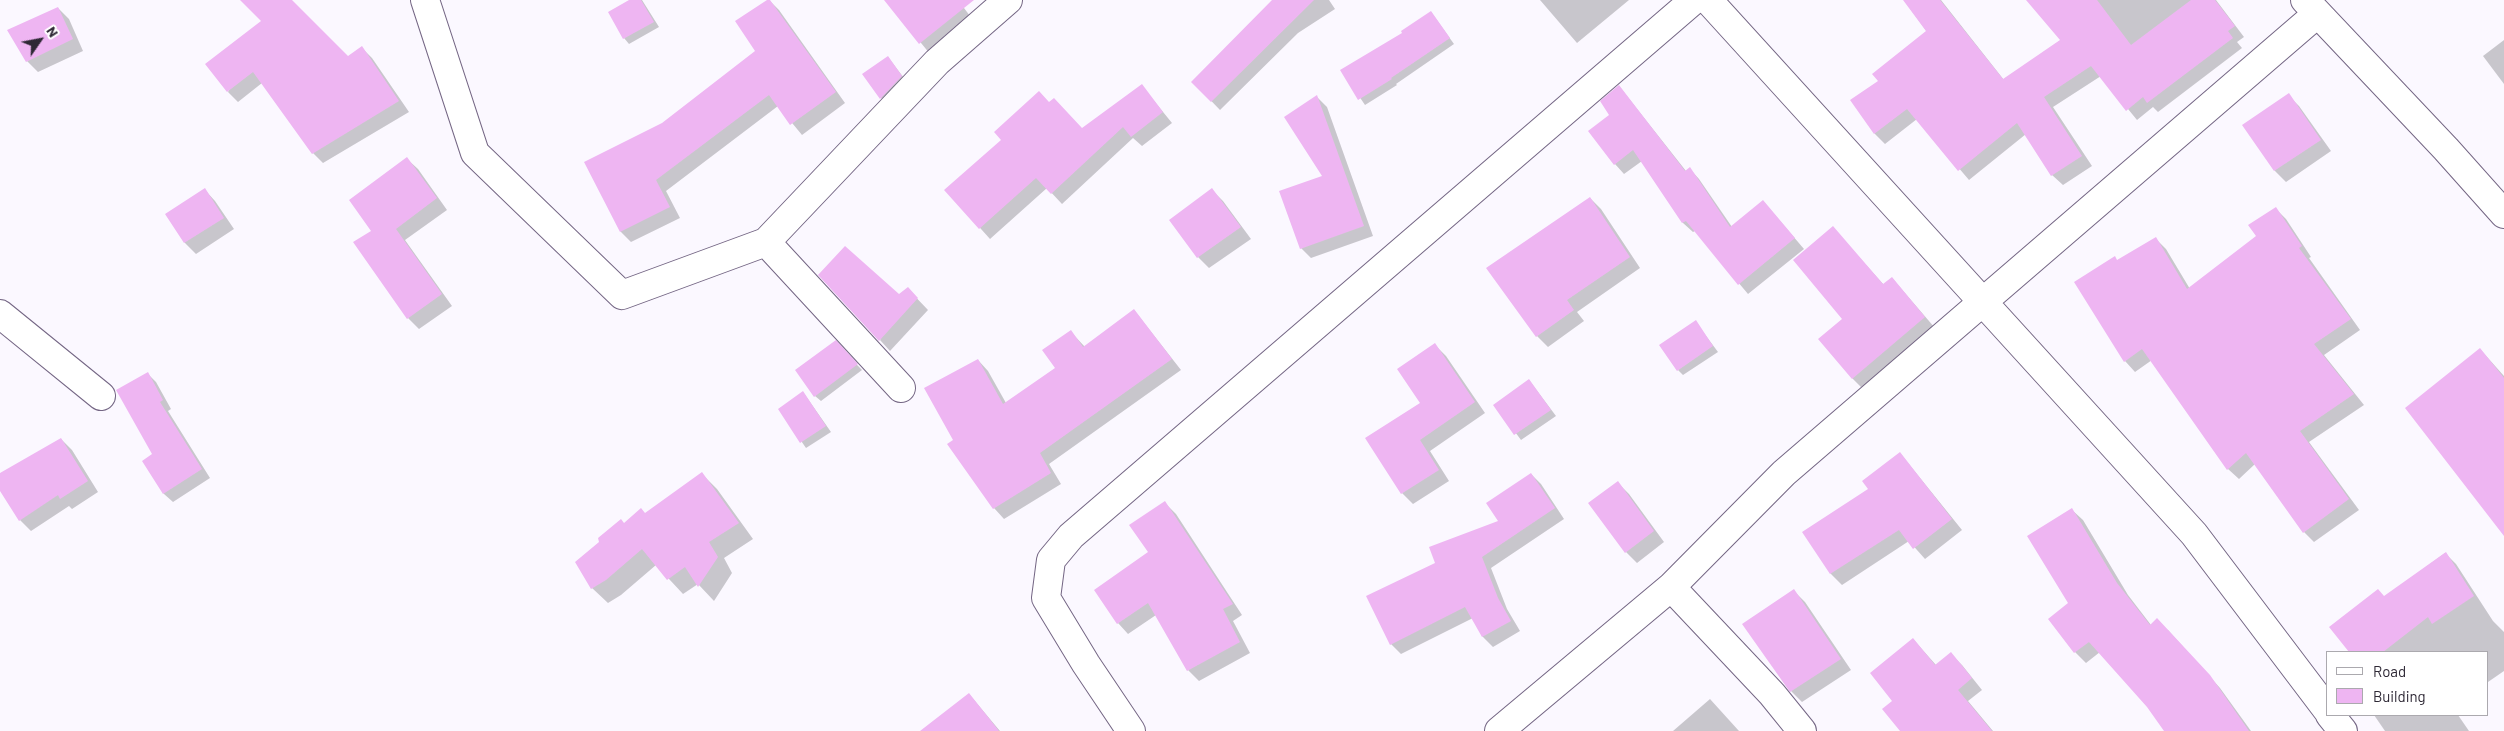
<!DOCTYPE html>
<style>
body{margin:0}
#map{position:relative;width:2504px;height:731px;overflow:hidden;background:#fbf8ff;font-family:Barlow,sans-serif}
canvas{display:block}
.legend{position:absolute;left:2326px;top:651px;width:162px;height:65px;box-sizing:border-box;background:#fff;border:1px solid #aba9ae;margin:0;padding:6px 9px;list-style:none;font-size:15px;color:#2e2835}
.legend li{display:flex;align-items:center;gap:10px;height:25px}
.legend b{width:25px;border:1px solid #aba9ae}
.north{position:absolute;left:15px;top:15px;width:50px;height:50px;-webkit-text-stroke:4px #fff;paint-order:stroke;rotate:57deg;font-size:14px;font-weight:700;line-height:20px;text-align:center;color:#2e2835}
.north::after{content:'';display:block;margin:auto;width:18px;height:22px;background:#2e2835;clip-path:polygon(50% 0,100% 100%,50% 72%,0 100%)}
</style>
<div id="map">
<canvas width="2504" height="731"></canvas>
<ul class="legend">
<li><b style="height:6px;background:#fff"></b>Road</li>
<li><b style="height:14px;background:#eeb5f2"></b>Building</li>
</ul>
<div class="north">N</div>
</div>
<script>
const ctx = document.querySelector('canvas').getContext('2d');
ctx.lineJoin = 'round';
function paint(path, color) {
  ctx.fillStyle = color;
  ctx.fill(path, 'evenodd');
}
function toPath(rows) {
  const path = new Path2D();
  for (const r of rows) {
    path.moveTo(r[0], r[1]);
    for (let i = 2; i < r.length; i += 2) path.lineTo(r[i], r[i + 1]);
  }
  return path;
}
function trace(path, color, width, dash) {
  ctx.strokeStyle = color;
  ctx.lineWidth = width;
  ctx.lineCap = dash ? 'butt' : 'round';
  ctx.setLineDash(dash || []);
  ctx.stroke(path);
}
paint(toPath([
 [264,0,290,0,347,58,362,48,372,58,409,112,323,163,313,153,262,83,238,102,228,92,263,22],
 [631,0,642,0,659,27,629,44,624,38],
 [769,0,779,10,845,103,802,135,778,106,666,191,680,218,631,242,621,232,586,162,663,124,757,51],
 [886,0,958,0,973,20,930,54],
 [1274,0,1329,0,1335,9,1298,33,1220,110,1193,82],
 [1540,0,1629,0,1577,43],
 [1904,0,1941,0,2004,80,2061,40,2028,0,2216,0,2244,37,2237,42,2242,48,2158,112,2153,107,2137,120,2101,76,2053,107,2092,166,2063,185,2052,175,2026,134,1969,180,1917,119,1885,144,1875,134,1852,101,1880,82,1927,32],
 [58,8,69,19,83,51,38,72,27,61],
 [1431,12,1454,44,1396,84,1397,85,1365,105,1342,71,1404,33],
 [2504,40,2504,84,2483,56],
 [888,57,907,82,886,103,881,98],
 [1142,86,1172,123,1142,146,1133,138,1062,204,1047,188,990,239,946,190,1003,140,1049,103,1082,130],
 [1619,86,1686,171,1690,169,1699,179,1732,227,1763,201,1804,249,1748,294,1695,231,1693,232,1683,223,1642,161,1624,174,1615,164,1611,115],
 [2288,95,2299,106,2331,151,2286,182,2275,171,2244,125],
 [1317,97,1327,107,1373,236,1311,258,1301,248,1324,177],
 [407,159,418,169,447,210,405,240,452,306,419,329,408,318,355,242,373,231],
 [205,190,215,201,234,229,196,254,185,243,166,214],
 [1212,190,1223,201,1251,239,1209,268,1198,257,1171,220],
 [1590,198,1601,209,1640,268,1577,312,1584,321,1548,347,1537,336,1488,269],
 [2276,209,2286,219,2311,257,2309,258,2360,330,2324,355,2364,405,2309,442,2359,510,2314,542,2304,532,2255,464,2239,479,2228,469,2152,360,2135,372,2125,361,2118,261,2156,239,2166,249,2190,289,2257,237],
 [1833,228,1884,285,1892,278,1935,328,1863,389,1852,378],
 [908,289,928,310,890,351,880,340],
 [1134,310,1181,370,1049,464,1061,484,1004,519,994,508,955,440,978,360,988,371,1006,403,1056,368,1071,332,1085,347],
 [1695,321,1718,352,1683,375,1678,370],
 [835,342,862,370,821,401,815,396],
 [1435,345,1446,356,1485,413,1430,451,1449,481,1413,504,1402,493,1367,439,1421,403],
 [2480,349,2504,376,2504,534],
 [147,373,156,382,171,409,168,411,210,478,173,502,164,494,143,461,154,454],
 [1529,380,1556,416,1521,440,1495,405],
 [803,392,831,432,806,448,779,409],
 [61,439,72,450,98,492,72,509,69,506,31,531,20,520,0,489,0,474],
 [1900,453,1962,530,1925,559,1909,541,1842,585,1831,574,1804,532,1870,490],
 [702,474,717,489,753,539,724,558,732,573,714,601,698,584,683,594,656,565,621,595,608,603,592,588,625,524,645,515],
 [1531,474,1541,484,1564,519,1491,568,1507,609,1520,631,1493,647,1483,637,1473,618,1401,654,1391,644,1437,564,1500,522],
 [1618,483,1629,494,1664,542,1637,563,1626,552],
 [1165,503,1176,514,1242,615,1233,621,1250,653,1199,681,1188,670,1156,615,1128,634,1118,623,1150,553],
 [2072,510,2083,520,2128,595,2151,625,2168,630,2220,688,2251,731,2166,731,2148,706,2100,652,2086,663,2075,652,2069,604],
 [2445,553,2456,564,2493,621,2504,632,2504,671,2488,682,2488,652,2350,652,2331,627,2385,597],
 [1794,591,1805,602,1851,670,1802,702,1791,691],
 [1913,639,1936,665,1951,654,1962,665,1982,690,1968,701,1993,731,1902,731,1894,701],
 [969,694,1000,731,933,731],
 [1710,699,1739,731,1673,731],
 [2374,715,2458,715,2469,731,2385,731]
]), '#0003');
paint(toPath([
 [240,0,292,0,348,56,362,46,399,101,312,154,253,72,227,92,205,64,261,21],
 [629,0,641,0,654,22,623,39,608,12],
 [767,0,770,0,836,92,790,125,769,95,656,180,670,207,620,232,584,162,662,123,755,51,735,21],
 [884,0,974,0,919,44],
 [1272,0,1314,0,1211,102,1191,82],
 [1903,0,1940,0,2003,79,2060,40,2026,0,2097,0,2131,45,2191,0,2215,0,2235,26,2228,31,2233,38,2147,103,2143,97,2126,111,2091,66,2044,97,2082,156,2051,176,2017,123,1958,171,1907,109,1874,134,1850,100,1878,81,1872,74,1926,31],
 [58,7,73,39,26,62,7,30],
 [1431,11,1450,38,1391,78,1392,79,1358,100,1340,70,1402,33,1401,31],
 [888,56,902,76,880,99,862,74],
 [1142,84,1163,112,1131,137,1123,127,1051,194,1036,178,979,229,944,190,1001,140,994,132,1039,91,1049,102,1054,98,1082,128],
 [1619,85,1685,171,1690,167,1730,227,1763,200,1795,238,1738,285,1686,221,1682,223,1633,150,1614,165,1588,131,1609,115,1600,101],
 [2289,93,2321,140,2274,171,2242,125],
 [1317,95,1364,226,1300,249,1279,191,1322,176,1284,117],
 [407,157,437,198,396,229,442,294,407,319,353,242,371,231,349,200],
 [205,188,224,218,184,243,165,214],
 [1212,188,1241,227,1197,258,1169,220],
 [1590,197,1630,257,1567,300,1574,310,1536,337,1486,268],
 [2276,207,2302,246,2299,248,2351,319,2314,344,2354,394,2300,431,2349,499,2303,533,2246,453,2227,470,2142,349,2124,362,2074,282,2115,256,2117,260,2156,237,2187,289,2256,236,2248,225],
 [1833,226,1883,284,1892,277,1925,317,1852,379,1818,339,1842,319,1793,260],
 [845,246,899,294,908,287,918,298,879,341,818,275],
 [1134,309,1172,359,1040,453,1051,473,993,509,947,444,953,440,924,388,978,359,1003,404,1055,368,1042,350,1071,330,1083,347],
 [1696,320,1713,346,1677,371,1659,345],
 [836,340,858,364,814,397,795,370],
 [1435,343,1475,402,1420,440,1439,470,1401,494,1365,438,1420,403,1397,369],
 [2480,348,2504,378,2504,536,2405,408],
 [148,372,163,400,160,402,202,469,163,494,142,461,152,454,116,390],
 [1529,379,1551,410,1514,435,1493,405],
 [803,391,826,426,800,443,778,409],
 [61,438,88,481,60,499,58,495,19,521,0,491,0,473],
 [1900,452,1952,519,1913,549,1899,530,1830,574,1802,532,1868,489,1862,481],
 [702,472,739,523,709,542,718,557,698,587,685,567,667,580,642,549,606,580,591,589,575,562,599,542,598,538,621,519,624,523,641,508,645,513],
 [1531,473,1555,508,1482,557,1498,598,1511,621,1482,637,1465,607,1390,645,1366,596,1435,563,1429,547,1498,521,1486,503],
 [1618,481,1654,531,1625,553,1588,503],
 [1165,501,1233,604,1223,609,1240,642,1187,671,1148,603,1117,624,1094,590,1148,552,1129,525],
 [2072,508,2117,583,2150,625,2157,618,2210,675,2249,731,2164,731,2147,707,2089,642,2074,653,2048,619,2068,603,2027,536],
 [2446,552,2474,596,2432,624,2428,617,2383,652,2349,652,2329,627,2378,589,2384,596],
 [1794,589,1841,659,1790,692,1742,624],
 [1913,638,1935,665,1951,652,1972,678,1958,690,1992,731,1900,731,1882,709,1892,701,1870,673],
 [969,693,999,731,920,731]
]), '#eeb5f2');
const street = toPath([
 [425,0,475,153,622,295,766,242,937,62,1008,0],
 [1708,0,2194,534,2328,711],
 [2305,0,2446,149,2504,214],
 [766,242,901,388],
 [0,314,101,396],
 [1671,587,1772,694,1802,731],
 [2330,715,2343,731],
 [1131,731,1086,664,1046,598,1051,560,1071,536,1694,0],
 [1499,731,1671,587,1784,473,2317,14]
]);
trace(street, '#746684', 30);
trace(street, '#fff', 28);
</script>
